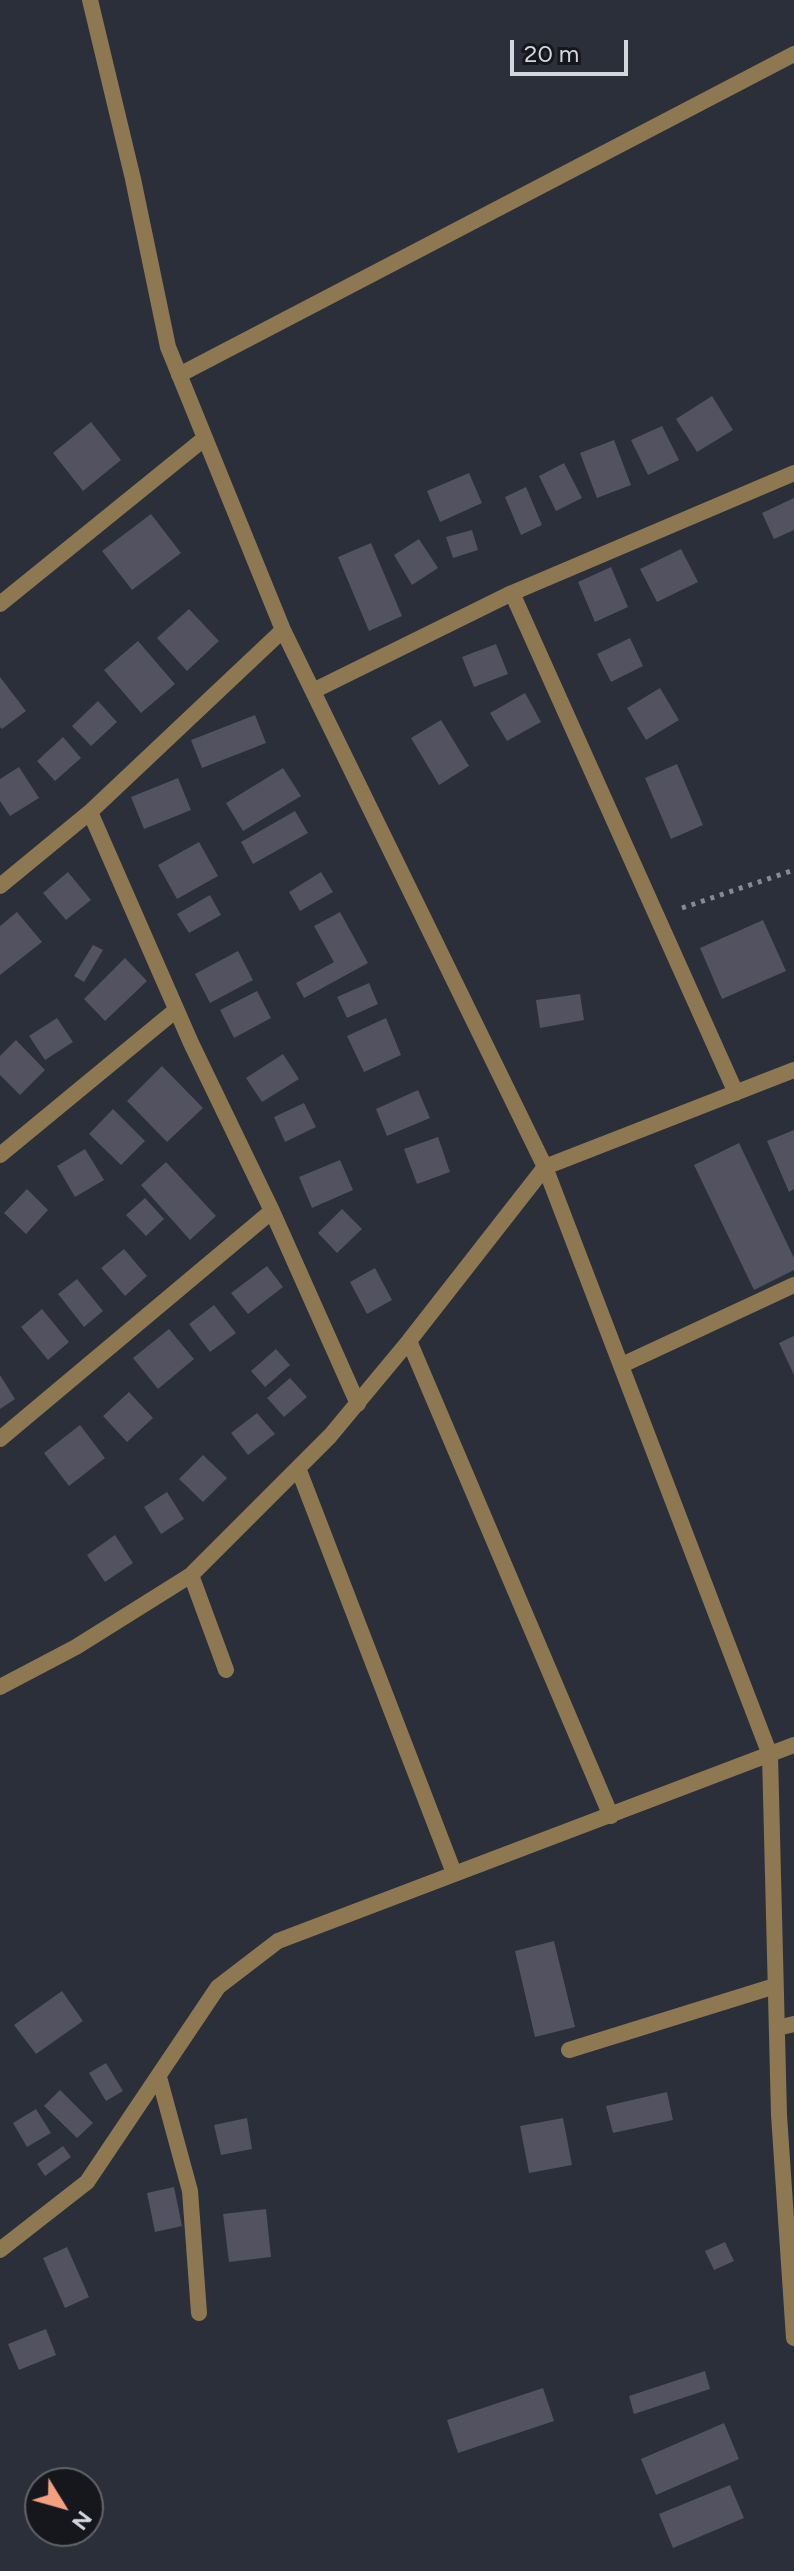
<!DOCTYPE html>
<style>
body{margin:0}
#map{position:relative;width:794px;height:2571px;overflow:hidden;background:#2a2f3a;font-family:Figtree,sans-serif}
canvas{display:block}
.north{position:absolute;left:24px;top:2467px;width:80px;height:80px;box-sizing:border-box;background:#15171c;border:2px solid #616369;border-radius:50%;rotate:127deg;font-size:22px;font-weight:700;line-height:32px;text-align:center;color:#d2d6dd}
.north::after{content:'';display:block;margin:auto;width:28px;height:36px;background:#f3a081;clip-path:polygon(50% 0,100% 100%,50% 72%,0 100%)}
.scale{position:absolute;left:510px;top:40px;width:118px;height:36px;box-sizing:border-box;border:4px solid #d2d6dd;border-top:0;padding-left:10px;font-size:24px;line-height:28px;white-space:nowrap;color:#d2d6dd;-webkit-text-stroke:6px #15171c;paint-order:stroke}
</style>
<div id="map">
<canvas width="794" height="2571"></canvas>
<div class="north">N</div>
<div class="scale">20 m</div>
</div>
<script>
const ctx = document.querySelector('canvas').getContext('2d');
ctx.lineJoin = 'round';
function paint(path, color) {
  ctx.fillStyle = color;
  ctx.fill(path, 'evenodd');
}
function toPath(rows) {
  const path = new Path2D();
  for (const r of rows) {
    path.moveTo(r[0], r[1]);
    for (let i = 2; i < r.length; i += 2) path.lineTo(r[i], r[i + 1]);
  }
  return path;
}
function trace(path, color, width, dash) {
  ctx.strokeStyle = color;
  ctx.lineWidth = width;
  ctx.lineCap = dash ? 'butt' : 'round';
  ctx.setLineDash(dash || []);
  ctx.stroke(path);
}
paint(toPath([
 [712,396,733,430,697,452,676,419],
 [91,422,121,460,83,491,53,453],
 [662,426,679,460,648,475,631,440],
 [614,440,631,485,597,498,580,453],
 [564,463,582,498,556,511,539,476],
 [469,473,482,503,440,522,427,491],
 [526,487,542,525,521,535,505,497],
 [794,498,794,530,774,539,762,513],
 [151,514,181,553,132,590,102,551],
 [472,530,478,550,453,558,446,537],
 [419,539,438,568,412,585,394,555],
 [371,543,402,616,369,631,338,557],
 [681,549,698,582,657,602,640,569],
 [611,567,628,607,595,622,578,582],
 [189,609,219,641,187,671,157,638],
 [630,638,643,666,611,682,597,654],
 [138,641,175,684,141,713,104,670],
 [496,644,508,674,474,687,462,657],
 [0,677,26,711,2,729,0,727],
 [660,688,679,720,646,740,627,708],
 [525,693,541,722,507,741,490,713],
 [98,701,117,722,91,746,72,726],
 [255,715,266,743,202,768,191,740],
 [441,720,469,766,439,785,411,738],
 [63,737,81,758,55,781,37,761],
 [677,764,703,825,671,839,645,778],
 [19,767,39,798,10,816,0,801,0,779],
 [283,768,301,796,243,831,226,803],
 [178,778,191,810,144,829,131,797],
 [295,811,308,833,253,864,241,842],
 [199,842,218,876,177,899,158,865],
 [68,872,91,900,66,920,43,893],
 [321,872,333,892,300,911,289,892],
 [210,895,221,915,189,933,177,914],
 [17,912,42,942,0,975,0,926],
 [340,912,368,963,304,998,296,983,334,962,314,926],
 [763,920,786,971,722,999,700,948],
 [93,945,103,950,84,982,74,976],
 [238,951,253,980,210,1003,195,974],
 [125,958,147,981,105,1021,84,999],
 [369,983,378,1004,347,1018,337,997],
 [257,991,271,1018,234,1038,220,1010],
 [580,994,584,1020,540,1028,536,1000],
 [57,1018,73,1042,45,1060,29,1036],
 [386,1018,401,1055,364,1072,347,1036],
 [16,1040,45,1070,20,1095,0,1075,0,1056],
 [283,1054,299,1079,262,1102,246,1078],
 [162,1066,203,1108,167,1142,127,1101],
 [418,1090,430,1118,387,1136,376,1109],
 [304,1103,316,1127,285,1142,274,1117],
 [113,1109,145,1141,121,1165,89,1134],
 [794,1130,794,1189,789,1192,767,1141],
 [438,1137,450,1172,417,1184,404,1149],
 [739,1143,794,1258,794,1270,754,1290,694,1165],
 [85,1149,104,1180,75,1197,57,1166],
 [340,1160,353,1190,312,1208,299,1177],
 [166,1162,216,1216,190,1240,141,1185],
 [27,1189,48,1210,26,1234,4,1213],
 [145,1198,164,1219,146,1236,126,1215],
 [342,1209,362,1229,337,1253,318,1233],
 [124,1249,147,1276,125,1296,101,1268],
 [267,1266,283,1287,248,1314,231,1293],
 [375,1268,392,1300,367,1314,350,1282],
 [77,1279,103,1311,84,1327,58,1294],
 [214,1305,236,1333,210,1352,189,1324],
 [42,1309,69,1342,48,1360,21,1327],
 [169,1329,194,1359,158,1389,133,1358],
 [794,1336,794,1375,779,1343],
 [276,1349,290,1365,265,1387,251,1371],
 [0,1375,15,1399,0,1409],
 [290,1378,307,1397,284,1417,267,1398],
 [129,1392,153,1418,127,1442,103,1416],
 [257,1413,275,1434,248,1455,231,1433],
 [80,1425,105,1458,69,1486,44,1453],
 [203,1455,227,1478,203,1502,179,1479],
 [167,1492,184,1519,161,1534,144,1507],
 [115,1535,133,1563,105,1582,87,1555],
 [554,1941,575,2027,535,2037,515,1951],
 [62,1991,83,2021,36,2054,14,2025],
 [106,2063,123,2091,106,2101,89,2073],
 [60,2090,93,2123,77,2138,44,2106],
 [667,2092,673,2120,613,2133,606,2106],
 [36,2109,51,2133,27,2147,13,2123],
 [247,2118,252,2149,221,2155,214,2125],
 [563,2118,572,2165,529,2173,520,2126],
 [63,2146,71,2157,45,2176,37,2164],
 [174,2187,182,2226,155,2232,147,2193],
 [266,2209,271,2257,229,2262,223,2214],
 [725,2242,734,2261,714,2270,705,2251],
 [67,2247,89,2297,65,2308,43,2258],
 [46,2329,56,2355,19,2370,8,2344],
 [705,2371,710,2389,634,2414,629,2396],
 [543,2388,554,2421,458,2453,447,2420],
 [724,2423,739,2459,656,2495,641,2459],
 [730,2485,744,2518,673,2548,659,2514]
]), '#525260');
trace(toPath([
 [682,908,794,870]
]), '#868a93', 5, [4, 6]);
trace(toPath([
 [622,1365,794,1285]
]), '#8e7851', 16);
trace(toPath([
 [90,0,133,179,168,347,283,630,90,812,191,1043,272,1211,358,1404],
 [179,375,794,54],
 [512,593,794,473],
 [0,604,205,438],
 [283,630,545,1167,770,1755,779,2115,794,2338],
 [313,691,512,593,736,1093],
 [0,886,90,812],
 [0,1155,176,1010],
 [409,1341,611,1816],
 [0,1439,272,1211],
 [298,1468,454,1873],
 [191,1575,226,1670],
 [0,1687,76,1647,191,1575,330,1436,409,1341,545,1167,794,1070],
 [777,2028,794,2024],
 [569,2050,775,1986],
 [159,2077,190,2191,199,2313],
 [0,2250,87,2182,218,1987,278,1941,794,1745]
]), '#8e7851', 16);
</script>
